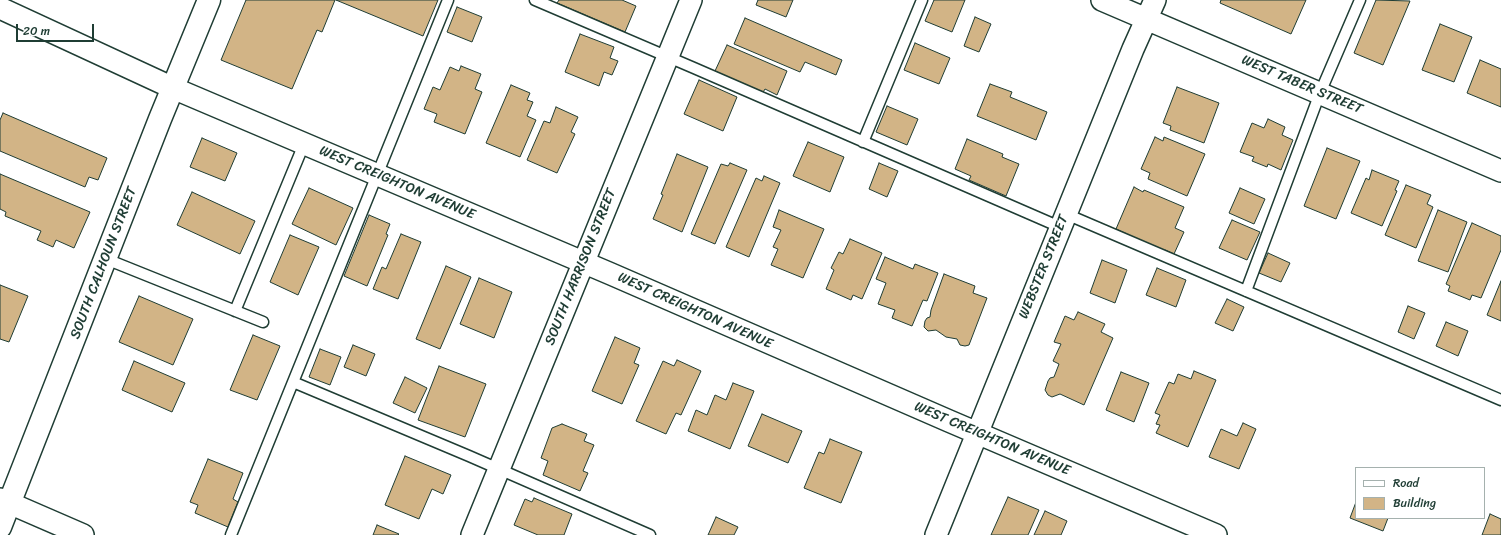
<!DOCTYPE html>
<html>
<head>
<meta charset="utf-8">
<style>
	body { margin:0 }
	#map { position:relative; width:1501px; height:535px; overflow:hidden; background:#fff; font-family:Sriracha,sans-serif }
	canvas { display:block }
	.legend { position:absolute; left:1355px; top:467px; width:130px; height:52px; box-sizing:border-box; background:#fff; border:1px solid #a5b1ae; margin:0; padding:5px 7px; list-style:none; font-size:12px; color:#1f3d34 }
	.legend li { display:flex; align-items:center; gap:8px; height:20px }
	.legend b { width:20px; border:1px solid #a5b1ae }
	.scale { position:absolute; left:16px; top:24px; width:78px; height:18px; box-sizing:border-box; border:2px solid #1f3d34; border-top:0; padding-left:5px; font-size:12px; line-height:14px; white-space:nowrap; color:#1f3d34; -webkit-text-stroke:3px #fff; paint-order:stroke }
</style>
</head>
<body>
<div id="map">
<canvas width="1501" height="535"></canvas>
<ul class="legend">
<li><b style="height:5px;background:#fff"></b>Road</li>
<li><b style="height:11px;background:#d2b486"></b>Building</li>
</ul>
<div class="scale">20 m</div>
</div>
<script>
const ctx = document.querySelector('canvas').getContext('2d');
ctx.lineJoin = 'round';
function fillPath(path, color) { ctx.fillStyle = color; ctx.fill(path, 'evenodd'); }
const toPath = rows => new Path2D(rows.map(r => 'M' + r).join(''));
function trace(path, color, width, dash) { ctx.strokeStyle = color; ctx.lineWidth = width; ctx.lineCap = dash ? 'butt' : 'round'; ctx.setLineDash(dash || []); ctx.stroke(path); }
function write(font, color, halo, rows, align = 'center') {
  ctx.font = font + ' Sriracha,sans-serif'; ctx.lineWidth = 3; ctx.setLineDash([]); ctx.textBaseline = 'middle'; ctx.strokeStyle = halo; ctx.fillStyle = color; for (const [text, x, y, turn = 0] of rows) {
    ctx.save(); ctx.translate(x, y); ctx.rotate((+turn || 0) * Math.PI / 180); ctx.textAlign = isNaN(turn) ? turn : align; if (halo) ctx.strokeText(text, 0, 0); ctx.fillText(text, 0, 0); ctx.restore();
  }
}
const building = toPath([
	[246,0,335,0,322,32,317,30,292,89,221,60,246,0],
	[336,0,438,0,423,36,336,0],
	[559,0,622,0,636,6,625,32,557,3,559,0],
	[758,0,793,0,786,17,756,5,758,0],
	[934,0,965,0,952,32,925,21,934,0],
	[1221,0,1306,0,1291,34,1220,3,1221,0],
	[1376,0,1410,1,1383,65,1354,53,1376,0],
	[457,7,482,17,472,42,447,32,457,7],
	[975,17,991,24,979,52,964,46,975,17],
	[745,18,842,60,836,75,805,62,800,72,734,44,745,18],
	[1440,24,1472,37,1454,82,1422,70,1440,24],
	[580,34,614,47,610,58,618,61,612,75,604,72,599,86,565,72,580,34],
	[915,43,950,58,939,84,904,70,915,43],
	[727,45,787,71,777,95,765,89,762,94,721,76,721,74,715,71,727,45],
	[1480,60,1501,69,1501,107,1467,93,1480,60],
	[461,66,481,74,475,89,482,92,465,134,434,122,437,114,424,109,433,87,440,90,450,67,459,71,461,66],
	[699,80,737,97,723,131,684,114,699,80],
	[990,84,1012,92,1010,97,1047,112,1036,140,977,116,990,84],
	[511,85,530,93,527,100,533,102,527,116,536,120,520,157,486,143,511,85],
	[1177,87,1219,103,1204,143,1170,130,1171,126,1163,123,1177,87],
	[887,106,918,119,907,145,876,132,887,106],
	[556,107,578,117,571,132,575,134,557,173,527,160,544,121,550,123,556,107],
	[3,113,107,158,98,180,89,177,85,187,0,151,0,120,3,113],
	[1268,119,1285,127,1282,135,1293,140,1281,170,1268,164,1267,167,1252,161,1254,157,1240,152,1252,123,1264,128,1268,119],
	[1155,137,1163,141,1164,137,1205,154,1187,196,1148,179,1150,173,1141,169,1155,137],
	[202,138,237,153,225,181,190,167,202,138],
	[967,139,1003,154,1002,157,1019,164,1006,196,969,180,971,176,955,169,967,139],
	[808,142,844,157,830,192,793,176,808,142],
	[1327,148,1360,161,1336,219,1304,206,1327,148],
	[677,154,708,167,682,232,653,219,663,195,661,194,677,154],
	[730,163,747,170,715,244,691,234,721,164,728,166,730,163],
	[879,163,898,171,887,197,869,189,879,163],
	[1372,170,1399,181,1395,190,1397,191,1382,226,1351,213,1366,178,1369,180,1372,170],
	[0,174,90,212,74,248,56,240,53,247,37,240,41,231,5,216,6,212,0,209,0,174],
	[764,176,780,183,749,257,726,247,756,178,762,181,764,176],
	[1406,185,1431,195,1427,204,1433,207,1416,248,1385,235,1406,185],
	[1134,187,1143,192,1144,190,1184,207,1175,228,1184,232,1174,254,1165,250,1164,252,1125,236,1127,234,1116,229,1134,187],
	[309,188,353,208,336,245,292,224,309,188],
	[1240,188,1265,199,1254,224,1229,213,1240,188],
	[192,192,255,221,240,254,177,225,192,192],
	[779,210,824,229,803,278,771,265,778,249,773,247,781,230,773,227,779,210],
	[1438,210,1467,222,1448,272,1418,261,1438,210],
	[369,215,390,224,386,234,388,235,367,286,344,276,369,215],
	[1232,220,1260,232,1247,260,1219,248,1232,220],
	[1472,223,1501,236,1501,250,1481,298,1472,295,1470,300,1448,291,1450,286,1446,284,1472,223],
	[401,234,421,242,398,299,373,289,382,267,386,269,401,234],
	[290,235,319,247,298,295,270,282,290,235],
	[850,239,882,253,862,299,853,295,851,300,826,289,834,270,831,268,839,252,843,254,850,239],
	[1268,253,1290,263,1281,282,1259,273,1268,253],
	[885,257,913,269,915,264,938,273,927,301,923,300,912,326,892,318,895,310,878,304,886,283,876,279,885,257],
	[1102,260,1127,270,1115,303,1090,293,1102,260],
	[446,266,471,277,440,349,416,339,446,266],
	[1157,268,1186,280,1176,307,1146,295,1157,268],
	[944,274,975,286,973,293,987,298,969,345,965,346,960,345,957,339,946,337,936,330,928,331,924,327,925,321,927,318,930,317,931,310,944,274],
	[479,278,512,292,494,338,460,324,479,278],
	[1501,281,1501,321,1487,315,1501,281],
	[0,285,28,296,9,342,0,339,0,285],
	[139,296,193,319,173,365,119,342,139,296],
	[1227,299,1244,307,1233,331,1215,323,1227,299],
	[1408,306,1425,313,1414,339,1398,332,1408,306],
	[1078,312,1105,324,1101,332,1113,338,1084,405,1060,394,1052,397,1048,395,1045,390,1048,381,1050,378,1054,377,1059,364,1053,361,1061,344,1054,342,1065,316,1074,320,1078,312],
	[1446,322,1468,331,1458,356,1436,346,1446,322],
	[253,335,280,346,257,400,230,390,253,335],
	[615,337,640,348,634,363,639,365,622,404,592,391,615,337],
	[353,345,375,354,366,376,344,367,353,345],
	[320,349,341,357,330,385,309,377,320,349],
	[677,360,701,371,681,415,676,413,666,434,636,421,663,361,674,366,677,360],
	[134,361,185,383,172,412,122,390,134,361],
	[439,366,486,384,465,437,418,420,439,366],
	[1194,371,1216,380,1188,447,1156,433,1160,425,1156,424,1160,415,1155,413,1169,382,1174,384,1178,374,1191,379,1194,371],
	[1121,372,1149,383,1134,422,1106,410,1121,372],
	[405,377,427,388,415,413,393,403,405,377],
	[733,383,754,391,730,449,688,431,696,410,707,415,715,395,726,400,733,383],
	[762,414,802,431,788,463,748,446,762,414],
	[1243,423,1256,429,1239,469,1209,457,1221,429,1237,436,1243,423],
	[562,424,587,434,584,441,594,445,583,471,588,473,580,491,543,475,548,461,541,458,552,428,562,424],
	[830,439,862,452,841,503,804,488,819,452,824,454,830,439],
	[405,456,451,475,443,494,432,489,419,519,385,505,405,456],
	[208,459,243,473,233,499,238,502,228,527,195,513,198,505,190,502,208,459],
	[1008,497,1039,510,1028,535,991,535,1008,497],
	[534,498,572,514,564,535,538,535,514,525,525,499,532,502,534,498],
	[1356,502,1356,518,1388,518,1383,531,1350,518,1356,502],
	[1045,511,1067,521,1061,535,1034,535,1045,511],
	[1490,514,1501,519,1501,535,1482,535,1490,514],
	[716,517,738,527,734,535,708,535,716,517],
	[377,525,399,534,398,535,373,535,377,525]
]);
fillPath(building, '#d2b486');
trace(building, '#1f3d34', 1);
const lane = toPath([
	[535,0,694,68,1060,227],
	[863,142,922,0],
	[1066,214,1501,400],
	[106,259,263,322],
	[1246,291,1320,93,1360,0],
	[235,311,304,144],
	[293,382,469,456,650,535],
	[231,535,448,0]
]);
const street = toPath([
	[1102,0,1501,171],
	[0,8,173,88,611,274,949,421,1216,535],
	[0,499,83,535],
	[472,535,691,0],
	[936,535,1133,49,1155,0]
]);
const secondary = toPath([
	[0,527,160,119,209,0]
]);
trace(lane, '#1f3d34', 13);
trace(street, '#1f3d34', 24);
trace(secondary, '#1f3d34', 25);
trace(lane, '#fff', 10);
trace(street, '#fff', 21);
trace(secondary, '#fff', 22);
write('14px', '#1f3d34', '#fff', [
	["WEST TABER STREET",1302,85,23],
	["WEST CREIGHTON AVENUE",397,183,23],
	["SOUTH CALHOUN STREET",104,263,-69],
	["SOUTH HARRISON STREET",581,267,-68],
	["WEBSTER STREET",1044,267,-68],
	["WEST CREIGHTON AVENUE",695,311,24],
	["WEST CREIGHTON AVENUE",992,439,23]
]);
</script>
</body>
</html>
